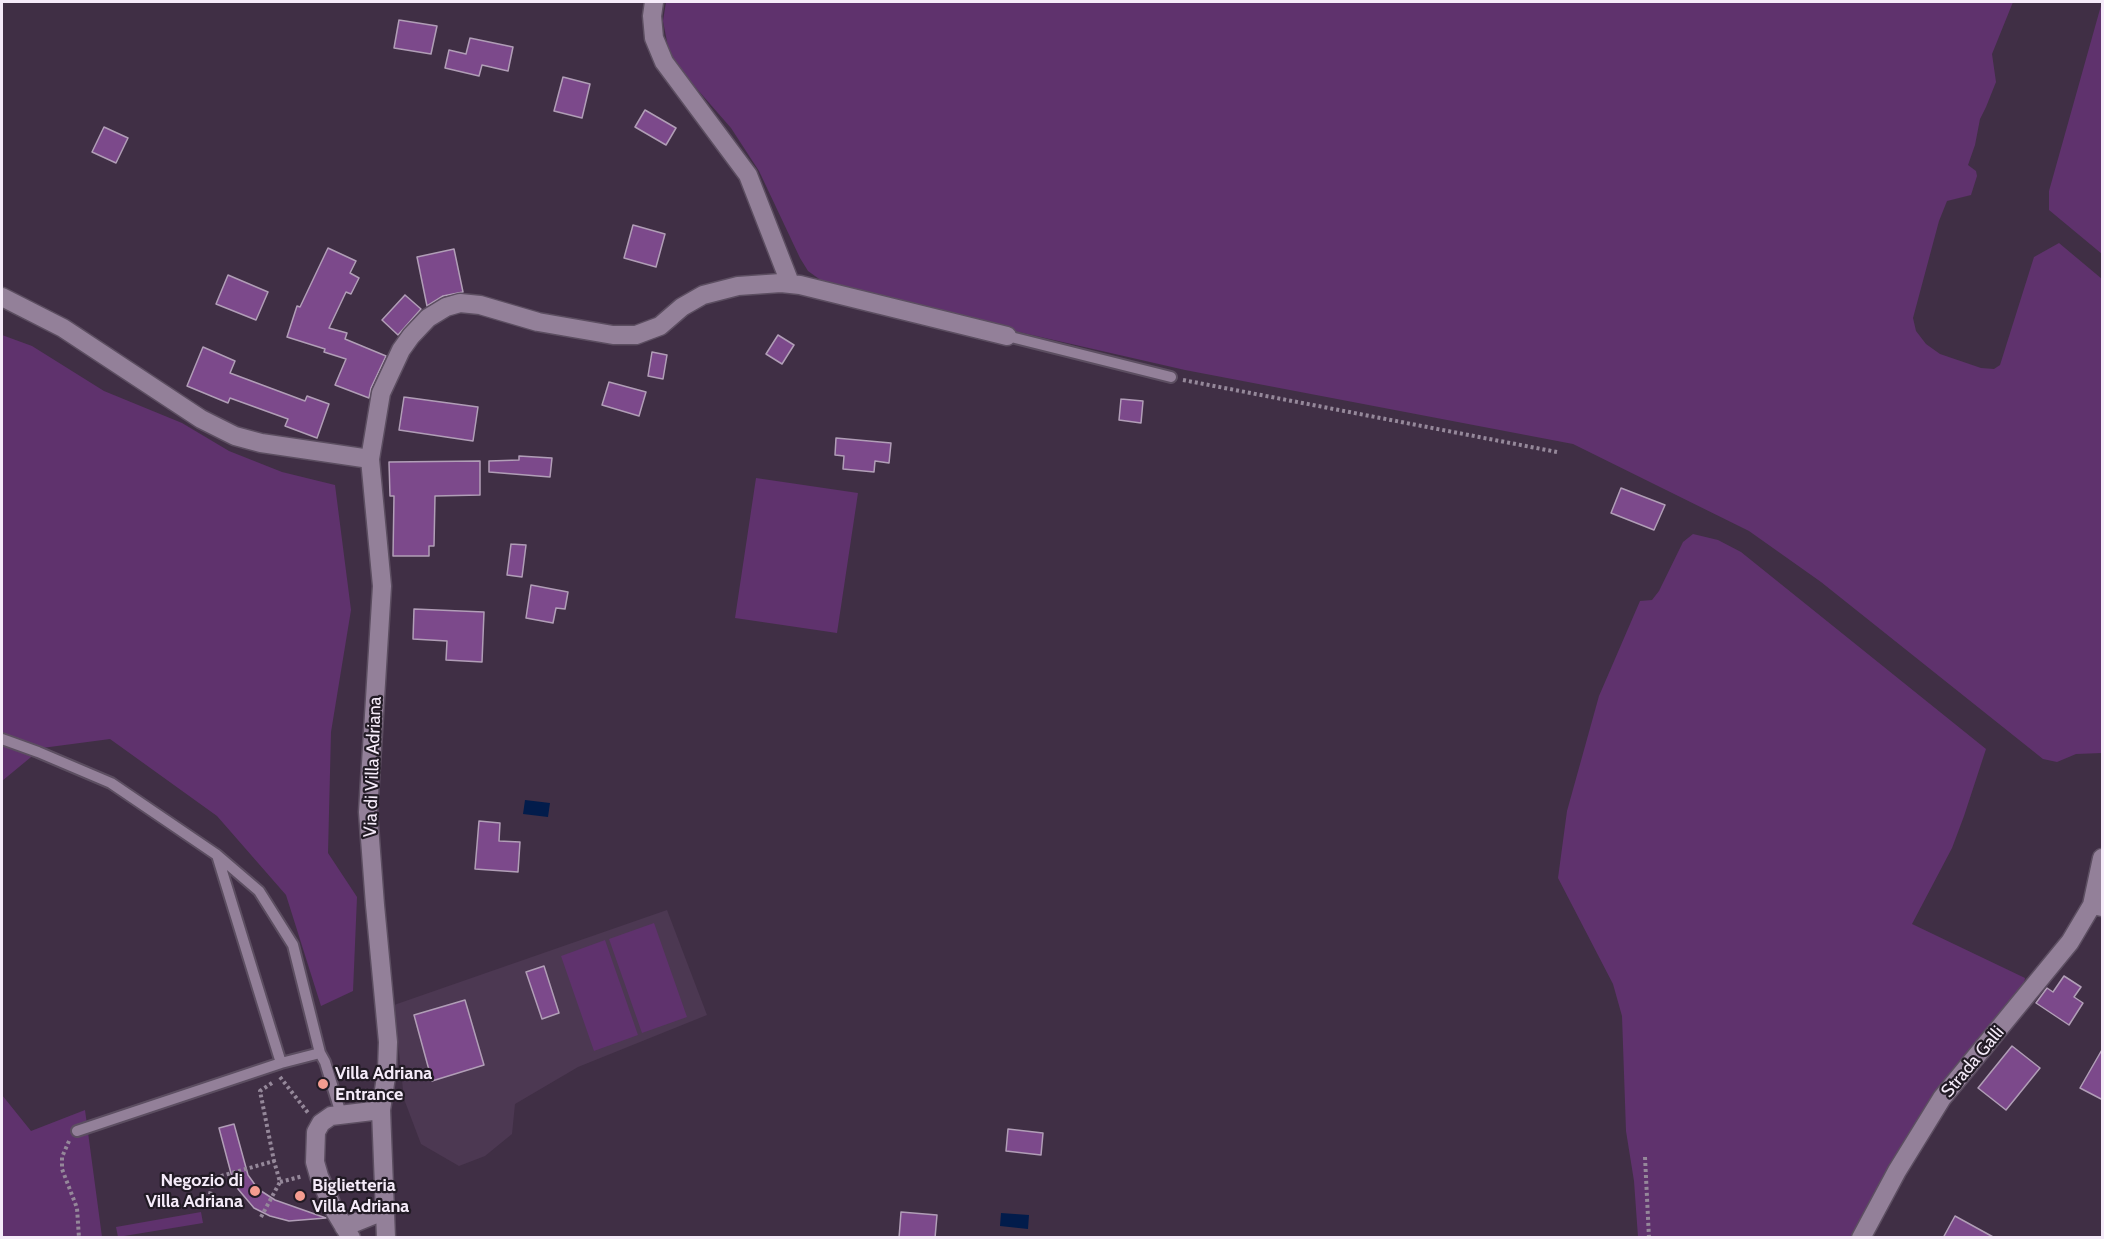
<!DOCTYPE html>
<html>
<head>
<meta charset="utf-8">
<style>
	body { margin:0 }
	#map { position:relative; width:2104px; height:1239px; overflow:hidden; background:#402f45; font-family:Cabin,sans-serif }
	canvas { display:block }
	.frame { position:absolute; inset:0; border:3px solid #f5ebf9; pointer-events:none }
</style>
</head>
<body>
<div id="map">
<canvas width="2104" height="1239"></canvas>
<div class="frame"></div>
</div>
<script>
const ctx = document.querySelector('canvas').getContext('2d');
ctx.lineJoin = 'round';
function fillPath(path, color) { ctx.fillStyle = color; ctx.fill(path, 'evenodd'); }
const toPath = rows => new Path2D(rows.map(r => 'M' + r).join(''));
function trace(path, color, width, dash) { ctx.strokeStyle = color; ctx.lineWidth = width; ctx.lineCap = dash ? 'butt' : 'round'; ctx.setLineDash(dash || []); ctx.stroke(path); }
function write(font, color, halo, rows, align = 'center') {
  ctx.font = font + ' Cabin,sans-serif'; ctx.lineWidth = 4.5; ctx.setLineDash([]); ctx.textBaseline = 'middle'; ctx.strokeStyle = halo; ctx.fillStyle = color; for (const [text, x, y, turn = 0] of rows) {
    ctx.save(); ctx.translate(x, y); ctx.rotate((+turn || 0) * Math.PI / 180); ctx.textAlign = isNaN(turn) ? turn : align; if (halo) ctx.strokeText(text, 0, 0); ctx.fillText(text, 0, 0); ctx.restore();
  }
}
fillPath(toPath([
	[667,910,707,1015,578,1067,515,1104,512,1134,485,1156,459,1166,421,1144,404,1099,394,1005]
]), '#4c3852');
fillPath(toPath([
	[666,2,2013,2,1992,54,1996,82,1986,107,1980,119,1975,145,1968,165,1976,171,1977,176,1971,195,1947,201,1939,221,1913,318,1916,331,1926,344,1940,354,1981,368,1994,369,2000,365,2034,257,2059,243,2102,279,2102,753,2076,754,2057,762,2043,759,1821,582,1749,531,1573,444,1185,370,1010,330,822,281,808,271,800,258,759,171,731,128,690,81,669,52,663,21],
	[2102,2,2102,254,2049,210,2049,191],
	[2,335,32,346,104,391,182,423,229,451,282,472,335,485,351,610,331,732,328,853,357,897,353,991,321,1006,286,895,217,816,110,739,42,748,2,781],
	[756,478,858,493,837,633,735,618],
	[1693,534,1718,540,1741,552,1986,749,1964,816,1952,848,1912,924,2025,978,2023,989,1922,1114,1891,1162,1852,1237,1638,1237,1634,1181,1626,1131,1622,1016,1613,984,1558,878,1567,811,1599,696,1640,601,1652,600,1659,591,1683,542],
	[654,923,687,1017,642,1033,609,939],
	[605,940,638,1035,594,1051,561,956],
	[2,1095,31,1131,85,1110,102,1237,2,1237],
	[201,1212,203,1223,118,1237,116,1227]
]), '#5f326d');
fillPath(toPath([
	[525,800,550,803,548,817,523,814],
	[1001,1213,1029,1215,1028,1229,1000,1226]
]), '#021c4b');
const building = toPath([
	[399,20,437,26,431,54,394,48,399,20],
	[470,38,513,47,508,71,482,65,479,76,445,68,449,50,466,54,470,38],
	[563,77,590,84,582,118,554,111,563,77],
	[645,110,676,128,666,145,635,127,645,110],
	[104,127,128,138,116,163,92,152,104,127],
	[633,225,665,234,656,267,624,258,633,225],
	[328,248,356,261,350,273,359,278,351,294,346,292,329,328,347,333,345,339,386,356,371,388,369,398,335,385,346,359,324,352,325,349,287,337,297,306,300,307,328,248],
	[454,249,463,292,443,296,427,306,417,257,454,249],
	[228,275,268,292,256,320,216,304,228,275],
	[405,295,421,309,398,335,382,320,405,295],
	[778,335,794,345,782,364,766,354,778,335],
	[203,347,235,361,230,373,305,401,307,396,329,404,317,438,285,426,288,419,230,398,228,403,187,386,203,347],
	[652,352,667,355,663,379,648,376,652,352],
	[609,382,646,392,639,416,602,405,609,382],
	[404,397,478,407,473,441,399,430,404,397],
	[1121,399,1143,401,1141,423,1119,420,1121,399],
	[836,438,891,443,889,463,875,461,874,472,843,469,844,456,835,455,836,438],
	[519,456,552,458,550,477,489,472,489,461,519,460,519,456],
	[480,461,480,495,435,496,434,546,429,546,429,556,393,556,394,496,390,496,389,462,480,461],
	[1621,488,1665,505,1654,530,1611,513,1621,488],
	[511,544,526,545,522,577,507,575,511,544],
	[531,585,568,592,565,609,556,608,553,623,526,618,531,585],
	[414,609,484,612,482,662,446,660,447,641,413,639,414,609],
	[479,821,500,823,499,841,520,842,518,872,475,869,479,821],
	[544,966,559,1013,542,1019,526,972,544,966],
	[2064,976,2081,987,2074,997,2083,1003,2069,1025,2036,1003,2047,988,2053,992,2064,976],
	[465,1000,484,1065,432,1081,414,1015,465,1000],
	[2012,1046,2040,1068,2006,1110,1978,1088,2012,1046],
	[2103,1048,2103,1100,2080,1088,2103,1048],
	[234,1124,248,1175,258,1189,275,1200,326,1218,289,1221,270,1216,254,1208,238,1189,232,1177,219,1128,234,1124],
	[1008,1129,1043,1133,1041,1155,1006,1151,1008,1129],
	[901,1212,937,1215,935,1238,899,1238,901,1212],
	[1955,1216,1995,1238,1943,1238,1955,1216]
]);
fillPath(building, '#7c498b');
trace(building, '#b19eb7', 1.5);
const lane = toPath([
	[1007,336,1171,377],
	[2,739,38,752,111,783,217,855,281,1063],
	[320,1053,325,1062,341,1114],
	[77,1131,281,1063,320,1053,293,945,259,891,217,855]
]);
const street = toPath([
	[654,2,652,16,654,38,664,62,748,175,790,283],
	[2,297,63,328,201,419,235,436,261,443,370,459],
	[2092,905,2102,858],
	[344,1227,386,1210],
	[351,1238,333,1208,319,1176,315,1162,316,1132,321,1123,331,1116,381,1110],
	[386,1238,381,1110,387,1070,388,1042,375,905,368,812,382,586,370,459,381,393,401,350,411,336,428,318,446,307,460,303,480,305,538,322,613,335,636,335,660,326,682,307,703,295,738,286,781,283,800,285,1007,336],
	[1861,1238,1897,1171,1942,1098,2070,942,2092,905,2102,907]
]);
trace(lane, '#5c4e61', 14);
trace(street, '#5c4e61', 21);
trace(toPath([
	[1183,380,1557,452],
	[280,1077,309,1114],
	[69,1141,62,1157,62,1169,77,1208,79,1238],
	[1645,1157,1649,1238],
	[280,1182,303,1176],
	[207,1206,214,1178,274,1161,260,1091,272,1083],
	[261,1217,280,1182,274,1161]
]), '#95889a', 4, [3, 3]);
trace(lane, '#938099', 10);
trace(street, '#938099', 18);
for (const [x, y, r, color] of [
	[323,1084,6,"#f59c90"],
	[255,1191,6,"#f59c90"],
	[300,1196,6,"#f59c90"]
]) { const dot = new Path2D(); dot.arc(x, y, r, 0, 2 * Math.PI); ctx.fillStyle = color; ctx.fill(dot); trace(dot, '#221b25', 2); }
write('18px', '#f5ebf9', '#221b25', [
	["Via di Villa Adriana",373,767,-88],
	["Strada Galli",1973,1062,-50]
]);
write('bold 18px', '#f5ebf9', '#221b25', [
	["Villa Adriana",335,1074],
	["Entrance",335,1095],
	["Negozio di",243,1181,"right"],
	["Villa Adriana",243,1202,"right"],
	["Biglietteria",312,1186],
	["Villa Adriana",312,1207]
], 'left');
</script>
</body>
</html>
